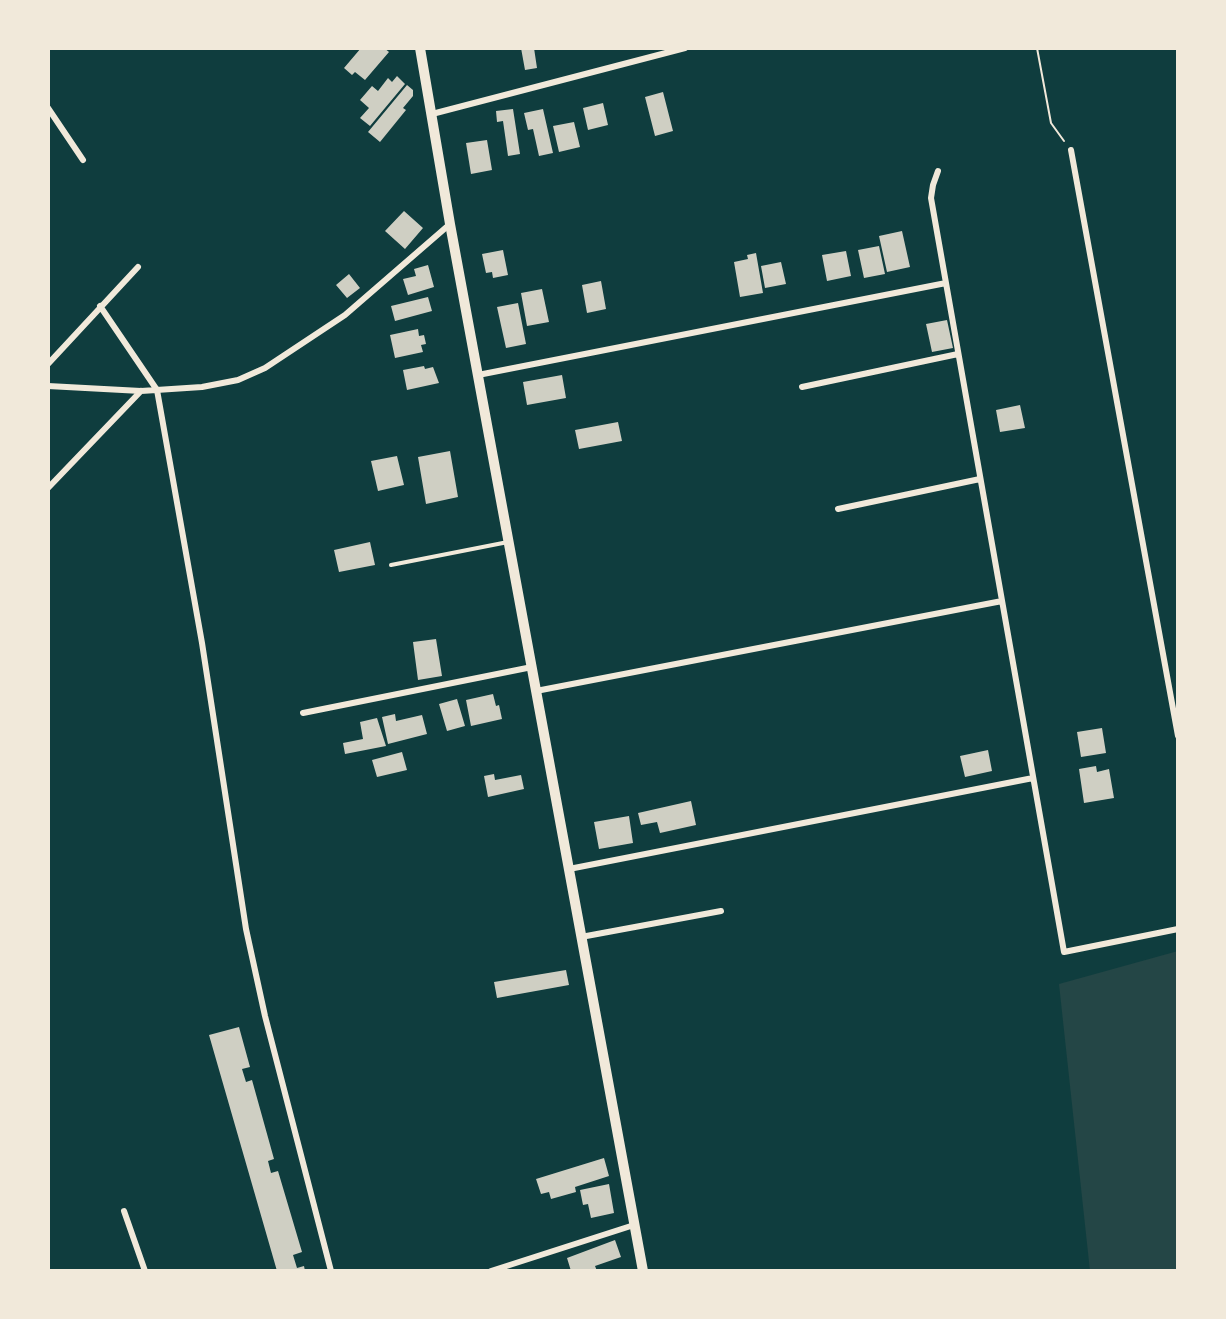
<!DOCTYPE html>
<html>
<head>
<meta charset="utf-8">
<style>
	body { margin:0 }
	#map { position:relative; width:1226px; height:1319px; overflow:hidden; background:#0f3d3e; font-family:"DM Sans",sans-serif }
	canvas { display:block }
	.frame { position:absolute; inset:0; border:50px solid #f1e9da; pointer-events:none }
</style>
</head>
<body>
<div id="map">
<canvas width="1226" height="1319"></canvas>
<div class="frame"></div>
</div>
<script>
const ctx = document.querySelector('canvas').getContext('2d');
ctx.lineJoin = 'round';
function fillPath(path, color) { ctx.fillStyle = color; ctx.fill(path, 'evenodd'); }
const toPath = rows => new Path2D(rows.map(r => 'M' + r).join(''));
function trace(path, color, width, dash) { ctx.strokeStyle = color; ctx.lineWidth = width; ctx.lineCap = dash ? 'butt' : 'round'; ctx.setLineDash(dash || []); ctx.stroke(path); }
fillPath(toPath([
	[1178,951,1178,1271,1090,1271,1059,984]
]), '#244646');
fillPath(toPath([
	[361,48,384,48,389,52,365,80,355,72,352,75,344,68],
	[521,48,534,48,537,68,525,70],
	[397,76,405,84,370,126,360,118,369,108,360,100,372,86,378,91,388,78,392,82],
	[407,85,413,90,413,96,403,108,406,110,380,142,368,132],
	[663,92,673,131,655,136,645,97],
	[603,103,608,125,588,130,583,108],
	[513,109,520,154,508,156,503,121,497,122,496,111],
	[543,109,553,153,539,156,533,129,528,130,524,113],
	[574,122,580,147,559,152,553,126],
	[487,140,492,170,471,174,466,143],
	[404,211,423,228,405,249,385,231],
	[902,231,910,267,887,272,879,236],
	[879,246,885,274,864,278,858,250],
	[503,250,508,275,493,278,492,272,486,273,482,254],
	[846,251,851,276,827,281,822,255],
	[756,253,763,293,740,297,734,262,748,259,747,255],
	[781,262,786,284,765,288,761,266],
	[428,265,434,287,408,295,403,279,416,276,414,269],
	[349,274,360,288,347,298,336,285],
	[601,281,606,309,587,313,582,285],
	[542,289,549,322,527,326,521,293],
	[428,297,432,311,395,321,391,306],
	[518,303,526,344,506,348,497,307],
	[947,320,953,348,932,352,926,324],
	[418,329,419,336,424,335,426,344,421,345,423,352,395,358,390,335],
	[424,366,425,369,433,367,439,383,407,390,403,370],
	[562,375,566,398,527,405,523,382],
	[1020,405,1025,428,1000,432,996,410],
	[618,422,622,441,579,449,575,430],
	[450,451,458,497,426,504,418,457],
	[397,456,404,485,378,491,371,461],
	[370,542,375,565,339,572,334,550],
	[436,639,442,676,418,680,413,642],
	[493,694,496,706,499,705,502,719,471,726,466,700],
	[457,699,465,726,447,731,439,704],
	[395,714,396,721,422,715,427,734,388,744,382,717],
	[377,718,386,746,345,754,343,743,363,739,360,722],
	[1102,728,1106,753,1081,757,1077,732],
	[988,750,992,771,965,777,960,756],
	[402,752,407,770,377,777,372,760],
	[1096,766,1097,772,1109,769,1114,798,1084,803,1079,769],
	[494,774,495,780,521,775,524,789,488,797,484,776],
	[691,801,696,825,660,833,657,822,641,825,638,813],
	[629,816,633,843,599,849,594,822],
	[566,970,569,985,497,998,494,982],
	[239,1027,250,1067,242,1069,246,1082,252,1080,274,1159,268,1161,271,1173,278,1171,302,1252,293,1255,297,1268,304,1266,305,1271,277,1271,209,1035],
	[604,1158,609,1176,575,1187,576,1192,551,1199,549,1192,541,1194,536,1179],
	[609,1184,614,1213,591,1218,588,1204,583,1205,580,1190],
	[615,1240,621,1257,595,1266,597,1271,571,1271,567,1258]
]), '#cfcfc3');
trace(toPath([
	[1037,48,1051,123,1064,141]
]), '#f1e9da', 2);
trace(toPath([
	[391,565,508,542]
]), '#f1e9da', 4);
trace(toPath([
	[48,108,83,160],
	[432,114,685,48],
	[1071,150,1178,736],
	[938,171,933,185,931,198,1064,952,1178,929],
	[100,306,157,390,202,643,246,929,265,1016,331,1271],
	[48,364,138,267],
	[478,375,946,283],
	[48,386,141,391,202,387,238,380,265,368,345,315,450,224],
	[802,387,958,354],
	[48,488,141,391],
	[838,509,980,479],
	[536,691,1002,601],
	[303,713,532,667],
	[569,869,1033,778],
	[581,937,721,911],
	[124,1211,145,1271],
	[491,1271,634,1225]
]), '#f1e9da', 6);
trace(toPath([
	[420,48,450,224,643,1271]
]), '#f1e9da', 10);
</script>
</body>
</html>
